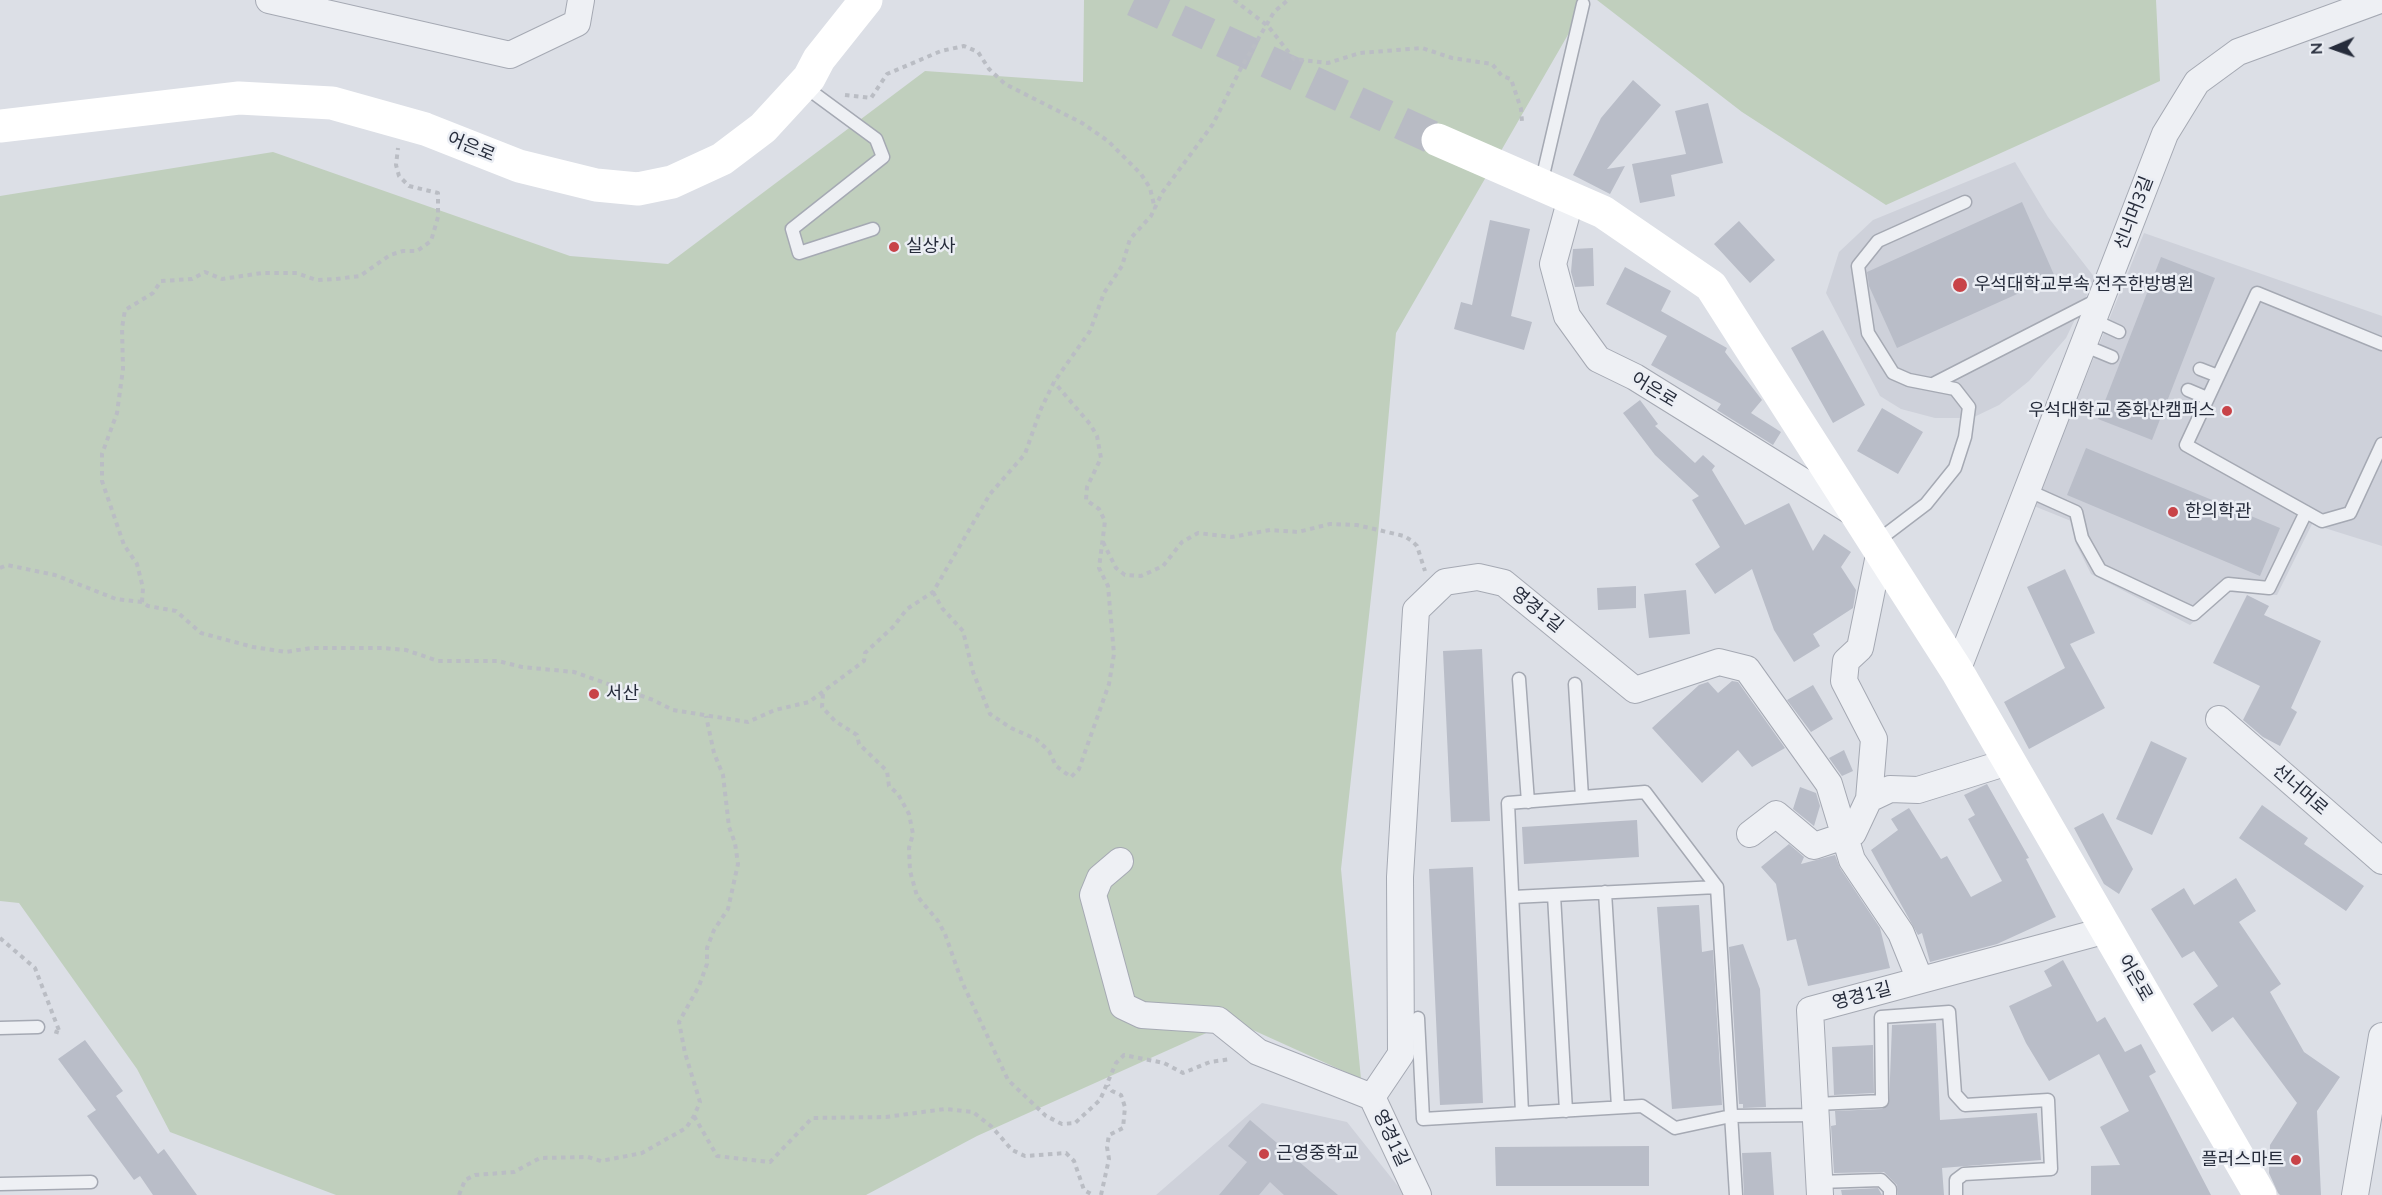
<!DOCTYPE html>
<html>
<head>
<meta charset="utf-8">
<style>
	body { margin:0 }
	#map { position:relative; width:2382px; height:1195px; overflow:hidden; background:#dcdfe6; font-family:Mulish,sans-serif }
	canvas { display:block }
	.north { position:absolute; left:2304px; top:18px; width:60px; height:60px; -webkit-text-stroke:4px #ebeef4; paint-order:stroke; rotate:268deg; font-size:16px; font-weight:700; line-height:24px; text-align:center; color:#262c3b }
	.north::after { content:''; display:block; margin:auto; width:21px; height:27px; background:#262c3b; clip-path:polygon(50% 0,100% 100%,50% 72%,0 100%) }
</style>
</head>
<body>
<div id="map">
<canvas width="2382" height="1195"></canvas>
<div class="north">N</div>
</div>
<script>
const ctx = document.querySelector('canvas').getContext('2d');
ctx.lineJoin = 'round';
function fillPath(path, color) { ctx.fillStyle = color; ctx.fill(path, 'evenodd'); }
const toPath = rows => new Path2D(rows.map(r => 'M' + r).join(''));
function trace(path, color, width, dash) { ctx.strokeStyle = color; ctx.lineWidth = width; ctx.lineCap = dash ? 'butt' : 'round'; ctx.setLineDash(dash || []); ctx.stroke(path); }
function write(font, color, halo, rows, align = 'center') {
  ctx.font = font + ' Mulish,"Noto Sans KR",sans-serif'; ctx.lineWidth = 5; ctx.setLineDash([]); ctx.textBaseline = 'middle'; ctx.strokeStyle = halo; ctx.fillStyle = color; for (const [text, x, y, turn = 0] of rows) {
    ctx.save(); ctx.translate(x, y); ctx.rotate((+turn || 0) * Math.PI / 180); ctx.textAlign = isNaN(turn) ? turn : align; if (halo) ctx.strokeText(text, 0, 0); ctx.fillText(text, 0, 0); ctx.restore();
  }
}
fillPath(toPath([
	[2015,162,2048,217,2095,278,2066,338,2029,381,1999,405,1972,418,1935,418,1901,409,1880,396,1826,293,1839,252,1873,220],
	[2144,233,2382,316,2382,546,2312,524,2277,595,2227,592,2190,625,2091,574,2076,544,2071,521,2034,506],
	[1262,1103,1347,1122,1405,1195,1156,1195]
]), '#ced1da');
fillPath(toPath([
	[1084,0,1588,0,1396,333,1378,534,1341,869,1361,1079,1233,1021,977,1136,866,1195,336,1195,170,1132,137,1069,19,903,0,901,0,196,273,152,570,256,668,264,925,71,1083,82],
	[1597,0,2156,0,2160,81,1886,205,1742,112]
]), '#c0cfbd');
fillPath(toPath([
	[1633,80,1661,105,1607,169,1625,166,1610,194,1573,175,1601,118],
	[1708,103,1723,163,1671,175,1675,196,1640,203,1632,164,1686,154,1675,111],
	[2022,202,2055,277,1897,348,1869,286,1867,272],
	[1490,220,1530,229,1511,316,1532,322,1524,350,1454,329,1461,302,1472,305],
	[1739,221,1775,260,1750,283,1714,244],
	[1593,248,1594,286,1575,287,1571,272,1573,249],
	[2161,257,2215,278,2152,440,2098,419],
	[1625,267,1671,291,1661,311,1727,348,1725,352,1762,400,1751,413,1781,432,1773,445,1717,410,1721,404,1651,365,1667,336,1606,304],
	[1823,330,1865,405,1833,423,1791,348],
	[1640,400,1658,424,1655,426,1695,463,1703,455,1715,466,1712,470,1745,525,1789,503,1813,551,1824,534,1851,552,1841,567,1856,590,1853,608,1813,634,1820,646,1794,662,1774,630,1752,569,1715,594,1695,564,1720,547,1692,500,1699,496,1655,455,1623,413],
	[1882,408,1923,432,1898,474,1857,451],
	[2086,448,2280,528,2260,576,2067,495],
	[2065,569,2095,633,2070,644,2105,708,2029,749,2004,702,2065,668,2027,587],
	[1636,586,1636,608,1598,610,1597,588],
	[1686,590,1690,634,1649,638,1644,594],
	[2247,595,2269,606,2264,615,2321,641,2291,708,2297,712,2280,746,2263,737,2243,720,2260,686,2213,663],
	[1482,649,1490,821,1451,822,1443,651],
	[1732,681,1738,682,1785,748,1752,767,1738,750,1702,783,1652,728,1699,685,1708,682,1718,693],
	[1813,685,1833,719,1811,732,1787,700],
	[2151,741,2187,758,2152,835,2116,819],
	[1844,750,1853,771,1842,776,1829,758],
	[1987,784,2029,858,2026,859,2056,917,1997,944,1930,962,1922,933,1918,935,1871,850,1898,830,1891,819,1909,808,1941,859,1947,856,1971,897,2002,881,1968,819,1975,815,1964,795],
	[1800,787,1816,793,1820,806,1814,826,1793,809],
	[2262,805,2308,838,2304,844,2364,886,2346,911,2239,838],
	[2103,813,2133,869,2119,894,2104,884,2074,828],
	[1637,820,1639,857,1524,864,1522,827],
	[1789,844,1804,857,1801,864,1835,855,1840,868,1880,928,1890,968,1808,986,1796,939,1787,941,1776,884,1761,867],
	[1473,867,1483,1103,1440,1105,1429,869],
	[2236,878,2256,911,2239,922,2281,984,2270,992,2304,1052,2340,1077,2317,1111,2321,1195,2280,1195,2278,1193,2269,1173,2270,1145,2297,1103,2233,1017,2212,1032,2193,1004,2218,986,2194,951,2182,958,2151,909,2184,888,2194,905],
	[1699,905,1702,952,1713,950,1722,1105,1672,1109,1657,907],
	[1743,944,1760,989,1766,1107,1743,1108,1743,1104,1739,1104,1729,947],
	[2063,960,2097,1022,2105,1017,2125,1052,2141,1044,2156,1072,2149,1076,2211,1195,2091,1195,2091,1166,2120,1165,2100,1127,2129,1111,2099,1054,2049,1081,2026,1043,2009,1006,2052,986,2044,971],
	[1936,1023,1940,1120,2037,1113,2041,1160,1942,1168,1944,1195,1898,1195,1897,1185,1884,1172,1834,1173,1831,1126,1836,1125,1835,1111,1882,1109,1889,1104,1892,1025],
	[85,1040,123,1091,116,1096,158,1154,164,1149,197,1195,153,1195,140,1176,134,1180,87,1116,96,1110,58,1059],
	[1873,1045,1874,1093,1834,1095,1832,1047],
	[1250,1120,1338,1195,1284,1195,1270,1182,1259,1195,1219,1195,1247,1162,1228,1146],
	[1649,1146,1649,1186,1496,1186,1495,1147],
	[1771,1152,1774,1195,1744,1195,1742,1153],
	[1878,1188,1882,1195,1842,1195,1841,1190]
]), '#b9bdc8');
trace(toPath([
	[1134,0,1438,140]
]), '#b8bbc4', 33, [33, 16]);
const lane = toPath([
	[804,86,876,139,883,157,792,229,799,253,873,229],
	[1541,184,1583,4],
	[2093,320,2119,332],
	[2382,344,2257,293,2186,445,2322,521,2350,513,2382,444],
	[2083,345,2112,357],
	[2200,369,2218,376],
	[1933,384,2097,300],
	[2188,390,2207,398],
	[2027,490,2076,512,2082,538,2100,570,2194,614,2228,584,2269,588,2306,512],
	[1876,542,1926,504,1955,468,1965,437,1969,407,1955,389,1909,380,1893,373,1868,333,1858,266,1878,241,1965,202],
	[1519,679,1528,802],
	[1575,684,1582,797],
	[1605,892,1618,1107],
	[1554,895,1566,1111],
	[1513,897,1717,887],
	[1418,1018,1423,1119,1642,1106,1675,1128,1731,1116,1816,1115],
	[0,1028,38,1027],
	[1816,1104,1882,1101,1881,1017,1949,1012,1955,1094,1965,1105,2048,1100,2051,1169,1964,1174,1956,1180,1956,1195],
	[1522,1113,1508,803,1645,792,1717,887,1736,1195],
	[1819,1182,1881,1180,1890,1189,1890,1195],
	[0,1184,91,1182]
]);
const street = toPath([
	[269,0,510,55,577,23,581,0],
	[1571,198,1553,264,1567,316,1598,359,1635,377,1857,515],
	[1957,671,2165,134,2197,82,2238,52,2380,0],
	[2219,719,2382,861],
	[1869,799,1874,739,1844,681,1846,661,1860,648,1880,550],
	[1750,834,1776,814,1814,846,1853,833,1869,799,1890,789,1918,790,2008,762],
	[1120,861,1100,878,1093,895,1123,1006,1142,1015,1218,1020,1258,1052,1372,1097],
	[1418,1195,1372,1097,1401,1054,1400,877,1416,610,1445,582,1478,577,1504,583,1635,690,1719,662,1747,669,1829,784,1852,860,1901,933,1920,980],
	[1820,1195,1810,1010,2107,930],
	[2355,1195,2382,1036]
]);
trace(lane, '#a5a9b3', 15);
trace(street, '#a5a9b3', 28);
trace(toPath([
	[1234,0,1268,26,1294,59,1328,63,1360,53,1422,48,1452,58,1492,64,1502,76,1511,79,1521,109,1522,122],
	[845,95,871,98,887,74,941,51,964,46,978,52,989,69,1005,84,1082,123,1108,141,1141,174,1150,188,1155,209],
	[1103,542,1116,568,1125,575,1141,576,1163,566,1182,542,1198,533,1232,537,1270,530,1298,532,1330,524,1357,525,1404,536,1412,541,1417,546,1425,571],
	[0,568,7,565,55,575,116,599,142,602,148,606,176,611,201,633,253,647,286,652,311,648,382,648,406,650,438,661,498,661,522,667,574,672,653,700,673,710,748,722,775,710,809,702,864,661,865,653,893,627,907,609,933,592,990,494,1025,454,1040,411,1054,382,1090,331,1104,293,1122,266,1130,239,1151,216,1162,193,1213,124,1241,68,1274,12,1288,0],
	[933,592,942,608,963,631,973,672,990,714,1011,728,1036,739,1049,751,1056,766,1071,777,1079,769,1109,684,1114,654,1108,586,1099,568,1105,521,1099,509,1086,500,1087,487,1101,458,1097,436,1090,424,1054,382],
	[142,602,143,588,137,564,124,545,102,481,102,454,117,413,123,369,122,328,125,310,153,293,161,281,192,279,205,272,222,279,262,273,297,273,316,280,336,279,360,276,390,255,403,251,417,251,431,241,438,217,438,193,409,186,399,176,396,165,398,148],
	[823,694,822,707,835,721,857,735,859,744,887,771,889,786,898,794,909,814,913,834,909,848,910,871,917,896,938,921,945,934,962,982,1008,1080,1046,1116,1062,1124,1075,1123,1100,1100,1116,1063,1124,1055,1164,1063,1183,1073,1210,1062,1231,1059],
	[0,938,35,968,60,1033,53,1031],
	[694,1116,717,1156,770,1162,812,1118,886,1117,945,1109,973,1112,992,1127,1012,1150,1025,1156,1066,1153,1074,1161,1084,1190,1093,1195],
	[459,1195,465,1180,475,1175,514,1172,540,1158,588,1157,601,1161,642,1153,686,1128,694,1116,700,1102,685,1053,679,1022,699,986,707,964,707,948,714,930,728,909,738,864,735,843,729,827,723,775,714,753,706,716],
	[1101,1195,1109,1159,1107,1147,1109,1135,1123,1128,1125,1107,1121,1095,1112,1091,1108,1085]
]), '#babdc4', 4, [4.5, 4.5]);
trace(lane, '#eef0f4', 12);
trace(street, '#eef0f4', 26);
trace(toPath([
	[0,126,239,98,332,103,425,129,519,166,596,185,638,189,672,182,722,159,763,128,809,78,819,59,866,0],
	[1438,140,1603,212,1711,286,1957,671,2260,1195]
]), '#fff', 33);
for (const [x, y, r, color] of [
	[894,247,6,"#c84348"],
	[1960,285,8,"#c84348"],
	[2227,411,6,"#c84348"],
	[2173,512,6,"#c84348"],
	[594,694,6,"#c84348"],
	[1264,1154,6,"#c84348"],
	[2296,1160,6,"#c84348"]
]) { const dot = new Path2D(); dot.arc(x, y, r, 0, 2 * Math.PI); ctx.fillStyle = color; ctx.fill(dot); trace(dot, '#ebeef4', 2); }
write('18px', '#262c3b', '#ebeef4', [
	["어은로",471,147,22],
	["선너머3길",2134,213,-69],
	["어은로",1654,390,31],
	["영경1길",1537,610,39],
	["선너머로",2300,790,41],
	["어은로",2135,978,60],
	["영경1길",1862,996,-15],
	["영경1길",1391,1138,65]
]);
write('18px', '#262c3b', '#ebeef4', [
	["실상사",906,247],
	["우석대학교부속 전주한방병원",1974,285],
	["우석대학교 중화산캠퍼스",2215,411,"right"],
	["한의학관",2185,512],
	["서산",606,694],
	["근영중학교",1276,1154],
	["플러스마트",2284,1160,"right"]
], 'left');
</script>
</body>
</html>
